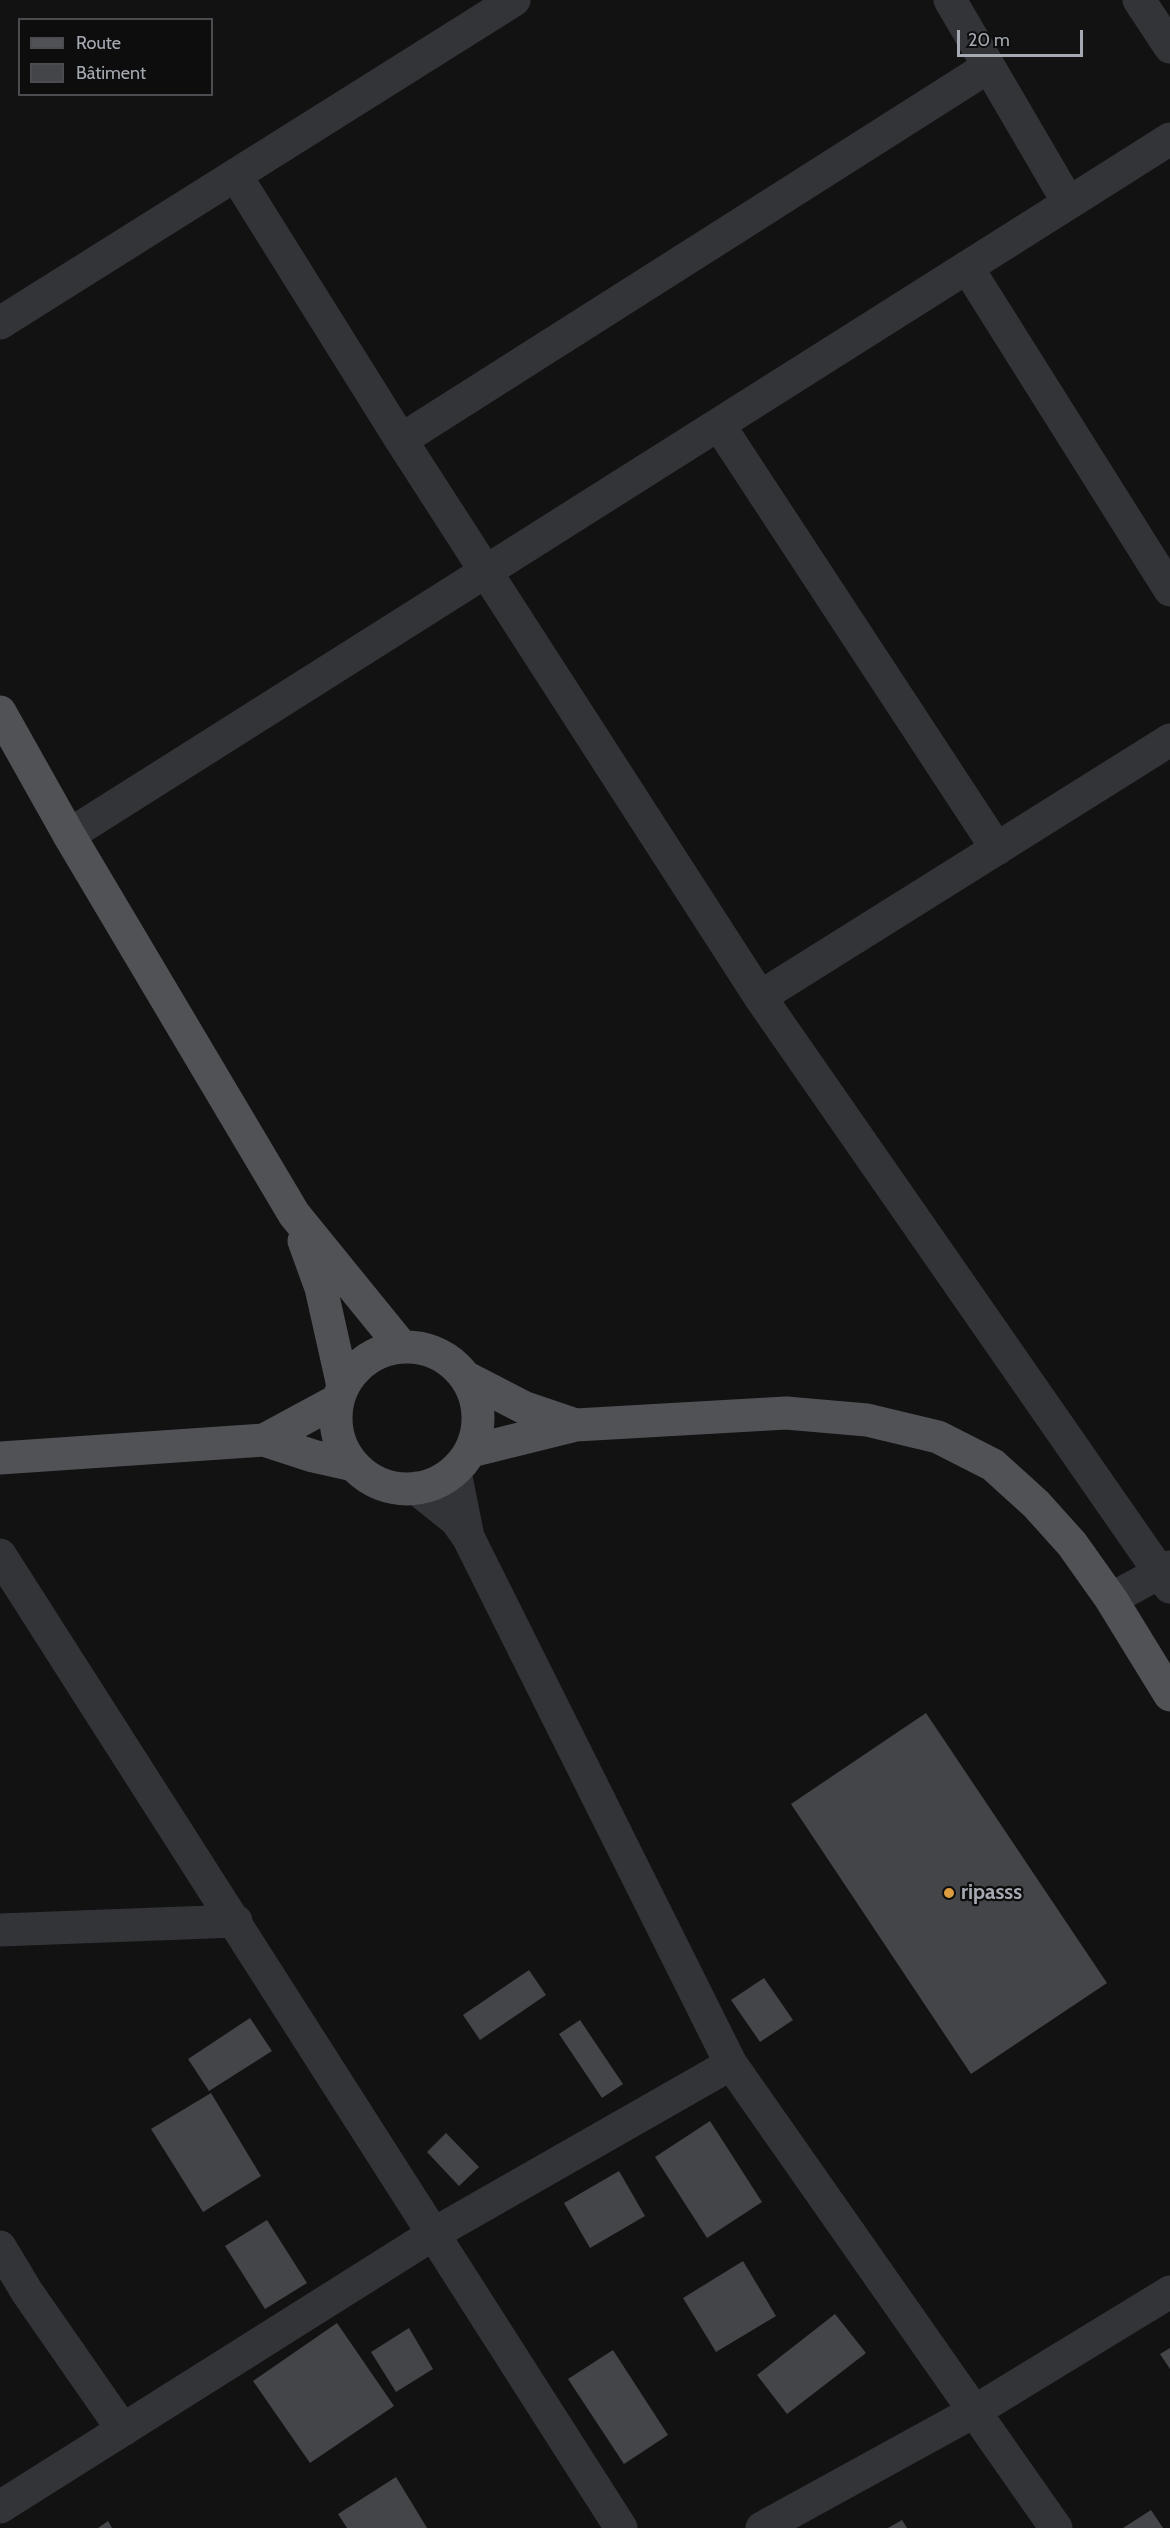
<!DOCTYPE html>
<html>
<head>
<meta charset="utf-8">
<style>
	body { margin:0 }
	#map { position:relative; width:1170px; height:2528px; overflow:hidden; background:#121213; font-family:Cabin,sans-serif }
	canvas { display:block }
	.legend { position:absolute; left:18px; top:18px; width:195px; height:78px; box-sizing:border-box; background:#0d0d0e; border:2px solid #4a4c50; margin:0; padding:8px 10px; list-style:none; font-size:18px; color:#a5aab2 }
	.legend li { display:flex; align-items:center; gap:12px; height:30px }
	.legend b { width:30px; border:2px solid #4a4c50 }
	.scale { position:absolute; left:957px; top:30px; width:126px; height:27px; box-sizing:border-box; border:3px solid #a5aab2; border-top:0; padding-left:8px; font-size:18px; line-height:21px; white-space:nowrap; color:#a5aab2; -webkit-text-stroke:4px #0d0d0e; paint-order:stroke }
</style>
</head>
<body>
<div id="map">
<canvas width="1170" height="2528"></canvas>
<ul class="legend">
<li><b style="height:8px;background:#505256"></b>Route</li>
<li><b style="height:16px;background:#444548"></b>Bâtiment</li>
</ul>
<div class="scale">20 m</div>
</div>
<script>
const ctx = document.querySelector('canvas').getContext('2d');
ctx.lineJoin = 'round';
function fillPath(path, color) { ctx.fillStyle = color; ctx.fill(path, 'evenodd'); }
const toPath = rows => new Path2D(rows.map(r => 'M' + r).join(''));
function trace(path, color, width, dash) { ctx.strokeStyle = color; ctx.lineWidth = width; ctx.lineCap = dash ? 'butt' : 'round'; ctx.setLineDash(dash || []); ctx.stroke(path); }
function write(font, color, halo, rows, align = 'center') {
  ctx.font = font + ' Cabin,sans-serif'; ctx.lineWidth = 4.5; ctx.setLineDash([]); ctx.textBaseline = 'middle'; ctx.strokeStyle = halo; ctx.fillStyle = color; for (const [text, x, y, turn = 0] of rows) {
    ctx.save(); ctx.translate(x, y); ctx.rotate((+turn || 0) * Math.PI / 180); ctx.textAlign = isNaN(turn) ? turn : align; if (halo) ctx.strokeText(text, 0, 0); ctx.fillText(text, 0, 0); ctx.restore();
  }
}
fillPath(toPath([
	[926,1713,1107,1983,971,2074,791,1804],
	[529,1970,546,1995,480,2040,463,2015],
	[764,1978,793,2020,760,2042,731,2000],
	[250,2018,272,2051,209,2091,188,2059],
	[580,2020,623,2084,602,2098,559,2034],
	[211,2093,261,2176,203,2212,151,2129],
	[710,2121,762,2202,707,2238,655,2157],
	[446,2133,479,2167,459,2186,427,2152],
	[619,2171,645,2216,590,2248,564,2203],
	[267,2220,307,2283,265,2309,225,2246],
	[743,2261,776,2316,716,2352,683,2298],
	[835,2314,866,2353,787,2414,757,2375],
	[337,2323,394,2406,310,2463,253,2381],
	[409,2328,433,2369,396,2392,371,2352],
	[1170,2348,1170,2369,1160,2354],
	[613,2350,668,2435,624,2464,568,2379],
	[396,2477,427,2528,347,2528,338,2514],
	[1151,2510,1163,2528,1123,2528],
	[902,2520,907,2528,888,2528],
	[108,2521,112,2528,98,2528]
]), '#444548');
trace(toPath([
	[950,0,1068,202],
	[1139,0,1170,47],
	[236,176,401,440,760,997,1170,1587],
	[967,267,1170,590],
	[0,323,514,0],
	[719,425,997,849],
	[401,440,988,67],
	[69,835,1170,139],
	[760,997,1170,740],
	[455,1472,468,1537],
	[416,1488,456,1520,468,1537,731,2064,1056,2528],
	[0,1555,621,2528],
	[1111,1599,1170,1567],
	[0,1930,236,1921],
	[0,2247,27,2292,123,2430],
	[0,2507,435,2233,731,2064],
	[762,2528,975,2411,1170,2292]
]), '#333438', 33);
trace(toPath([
	[0,712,69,835,294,1214,402,1347],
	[304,1241,321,1288,343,1386],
	'336 1418a71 71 0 1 1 142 0a71 71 0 1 1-142 0Z',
	[465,1377,523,1407,576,1425],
	[264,1440,338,1400],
	[471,1451,576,1425,786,1413,867,1420,938,1437,993,1465,1036,1504,1072,1544,1111,1599,1170,1695],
	[0,1458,264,1440,313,1456,353,1465]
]), '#505256', 33);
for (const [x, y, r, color] of [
	[949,1893,6,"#dc9d41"]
]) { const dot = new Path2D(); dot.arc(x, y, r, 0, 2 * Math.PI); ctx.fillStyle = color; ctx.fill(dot); trace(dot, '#0d0d0e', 2); }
write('bold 21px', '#a5aab2', '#0d0d0e', [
	["ripasss",961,1893]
], 'left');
</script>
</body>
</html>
